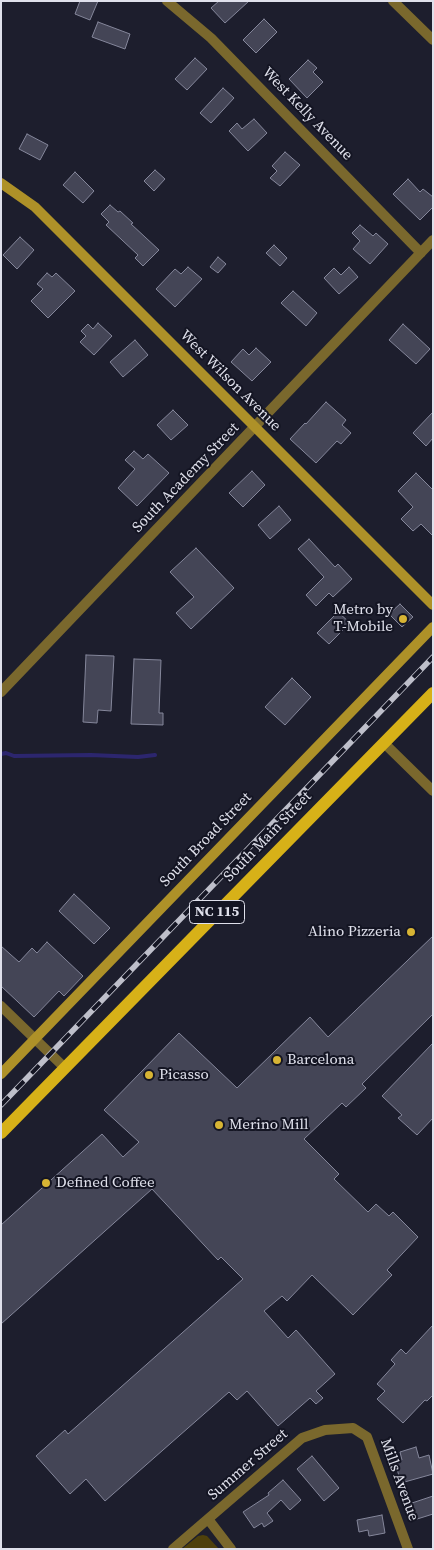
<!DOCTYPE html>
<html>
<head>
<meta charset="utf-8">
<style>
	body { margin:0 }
	#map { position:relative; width:434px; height:1550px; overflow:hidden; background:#1d1e2d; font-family:"Source Serif 4",serif }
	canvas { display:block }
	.frame { position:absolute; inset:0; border:2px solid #dfe0eb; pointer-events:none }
</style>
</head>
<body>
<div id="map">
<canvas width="434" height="1550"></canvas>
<div class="frame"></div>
</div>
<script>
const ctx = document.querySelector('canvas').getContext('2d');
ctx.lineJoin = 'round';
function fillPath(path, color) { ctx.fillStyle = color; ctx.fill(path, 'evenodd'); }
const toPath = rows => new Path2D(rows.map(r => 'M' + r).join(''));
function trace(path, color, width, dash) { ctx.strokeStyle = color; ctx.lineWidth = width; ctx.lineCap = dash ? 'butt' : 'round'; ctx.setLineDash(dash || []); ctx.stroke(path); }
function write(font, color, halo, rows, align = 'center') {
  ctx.font = font + ' "Source Serif 4",serif'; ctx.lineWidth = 4; ctx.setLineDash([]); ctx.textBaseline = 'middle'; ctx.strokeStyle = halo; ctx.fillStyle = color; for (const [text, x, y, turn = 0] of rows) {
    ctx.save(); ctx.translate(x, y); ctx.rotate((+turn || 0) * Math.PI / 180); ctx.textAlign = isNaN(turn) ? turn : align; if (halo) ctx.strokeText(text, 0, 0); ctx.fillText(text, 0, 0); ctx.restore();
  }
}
fillPath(toPath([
	[203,1535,207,1536,219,1549,182,1549,198,1536]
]), '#4e400b');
trace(toPath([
	[1,754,6,753,14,756,91,755,138,757,155,755]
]), '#2c266e', 4);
const building = toPath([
	[80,1,98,1,90,20,75,14,80,1],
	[219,1,249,1,225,23,211,8,219,1],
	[264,19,277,32,256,53,243,40,264,19],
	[98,22,130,34,125,49,92,37,98,22],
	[195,58,207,69,187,90,175,79,195,58],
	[308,60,317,68,313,72,323,82,307,98,289,79,308,60],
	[223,88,234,98,211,123,200,113,223,88],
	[254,119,267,133,248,151,229,131,237,123,242,129,254,119],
	[27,134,48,145,40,160,19,149,27,134],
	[285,152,300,165,280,186,270,178,277,171,272,166,285,152],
	[155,170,165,179,154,191,144,181,155,170],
	[75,172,94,191,83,203,63,185,75,172],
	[408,179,420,192,423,189,433,197,433,207,420,220,393,194,408,179],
	[110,205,118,212,120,211,133,223,131,224,159,250,143,266,135,258,138,255,106,225,109,222,101,214,110,205],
	[360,225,373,236,376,233,388,244,370,264,353,249,360,241,352,233,360,225],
	[20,237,34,250,17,269,3,255,20,237],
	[274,245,287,258,280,266,266,253,274,245],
	[218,257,226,264,218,273,210,267,218,257],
	[188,267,202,279,175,307,156,289,175,269,181,274,188,267],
	[349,267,358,277,339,294,324,278,334,268,341,275,349,267],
	[47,273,52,277,56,273,75,291,48,318,31,301,43,289,37,284,47,273],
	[293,291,317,313,306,326,281,303,293,291],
	[98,323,112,336,94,355,80,342,86,336,81,331,88,324,93,329,98,323],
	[403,324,430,349,416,364,389,340,403,324],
	[135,340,148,355,123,377,110,362,135,340],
	[256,348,271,362,252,381,231,362,243,349,249,355,256,348],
	[326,402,346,420,342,425,351,433,341,444,337,441,316,463,290,439,305,423,306,424,326,402],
	[173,410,188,425,171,440,157,425,173,410],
	[433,412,433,438,426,446,413,433,433,412],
	[134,451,143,459,148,454,169,473,137,506,118,488,135,469,125,460,134,451],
	[252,471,265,485,243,507,229,493,252,471],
	[416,473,433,490,433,536,421,524,413,531,401,519,413,507,398,491,416,473],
	[279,506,291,520,270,539,258,525,279,506],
	[309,539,335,567,338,564,352,579,333,597,329,593,316,606,306,595,324,577,298,549,309,539],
	[196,548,234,588,191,629,176,613,194,597,170,572,196,548],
	[400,604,413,617,402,627,389,614,400,604],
	[338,612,350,623,329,644,317,633,338,612],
	[86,655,114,656,111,711,98,710,97,723,83,722,86,655],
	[134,659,161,660,159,713,163,713,163,725,131,724,134,659],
	[292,678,311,697,285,725,265,707,292,678],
	[74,894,110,928,94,944,59,911,74,894],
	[433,936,433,1014,362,1084,366,1088,346,1107,342,1103,304,1139,339,1174,334,1179,368,1212,376,1204,389,1216,393,1212,418,1237,387,1270,392,1275,353,1315,312,1275,287,1301,282,1296,264,1311,288,1338,296,1330,335,1374,316,1391,323,1398,316,1404,310,1398,278,1426,247,1391,237,1400,229,1392,105,1501,86,1479,70,1494,36,1456,65,1430,68,1434,243,1279,221,1257,218,1260,152,1189,1,1324,1,1225,102,1134,123,1157,139,1142,104,1110,179,1033,237,1088,310,1017,328,1037,433,936],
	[47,942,83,976,64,996,59,991,34,1017,1,986,1,946,19,962,32,948,37,953,47,942],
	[433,1043,433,1118,417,1135,398,1118,402,1115,382,1096,433,1043],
	[433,1325,433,1395,427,1401,425,1400,403,1423,377,1399,385,1391,377,1384,395,1364,391,1360,401,1349,406,1354,433,1325],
	[416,1447,419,1458,429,1455,433,1474,401,1483,395,1462,402,1460,400,1452,416,1447],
	[312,1456,339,1488,324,1501,297,1469,312,1456],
	[283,1480,301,1500,290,1510,281,1500,267,1513,273,1521,264,1527,262,1523,254,1528,243,1512,269,1495,268,1493,283,1480],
	[433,1496,433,1514,414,1520,409,1504,433,1496],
	[382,1515,385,1533,369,1536,368,1530,359,1532,357,1520,382,1515]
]);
fillPath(building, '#444556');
trace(building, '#85879b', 1);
trace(toPath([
	[167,1,211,38,421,253],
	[393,1,433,40],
	[1,692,433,240],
	[384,743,433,791],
	[1,1006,65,1068],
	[208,1519,231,1549],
	[173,1549,302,1438,325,1430,353,1428,367,1437,408,1549]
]), '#7a682d', 10);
trace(toPath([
	[1,183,35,207,433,605],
	[1,1074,433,627]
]), '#ae9128', 10);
trace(toPath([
	[1,1133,433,693]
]), '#d7b118', 12);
const rail = toPath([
	[1,1105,433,657]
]);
trace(rail, '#bebfca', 5.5);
trace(rail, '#141523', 4, [11]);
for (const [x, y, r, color] of [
	[403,619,5,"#d7b434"],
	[411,932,5,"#d7b434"],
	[277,1060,5,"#d7b434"],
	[149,1075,5,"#d7b434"],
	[219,1125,5,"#d7b434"],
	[46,1183,5,"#d7b434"]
]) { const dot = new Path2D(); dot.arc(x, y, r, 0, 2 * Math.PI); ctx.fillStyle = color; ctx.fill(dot); trace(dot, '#141523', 2); }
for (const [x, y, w] of [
	[217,912,55]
]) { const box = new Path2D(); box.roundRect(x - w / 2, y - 11.5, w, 23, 4); ctx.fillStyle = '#141523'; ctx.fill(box); trace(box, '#dfe0eb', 1); }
write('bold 14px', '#dfe0eb', null, [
	["NC 115",217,912]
]);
write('15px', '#dfe0eb', '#141523', [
	["West Kelly Avenue",307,114,46],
	["West Wilson Avenue",230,381,45],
	["South Academy Street",186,478,-46],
	["South Main Street",268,837,-46],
	["South Broad Street",206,840,-46],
	["Summer Street",248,1465,-41],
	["Mills Avenue",399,1480,70]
]);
write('15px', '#dfe0eb', '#141523', [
	["Metro by",393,610,"right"],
	["T-Mobile",393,627,"right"],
	["Alino Pizzeria",401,932,"right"],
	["Barcelona",287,1060],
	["Picasso",159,1075],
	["Merino Mill",229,1125],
	["Defined Coffee",56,1183]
], 'left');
</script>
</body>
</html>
